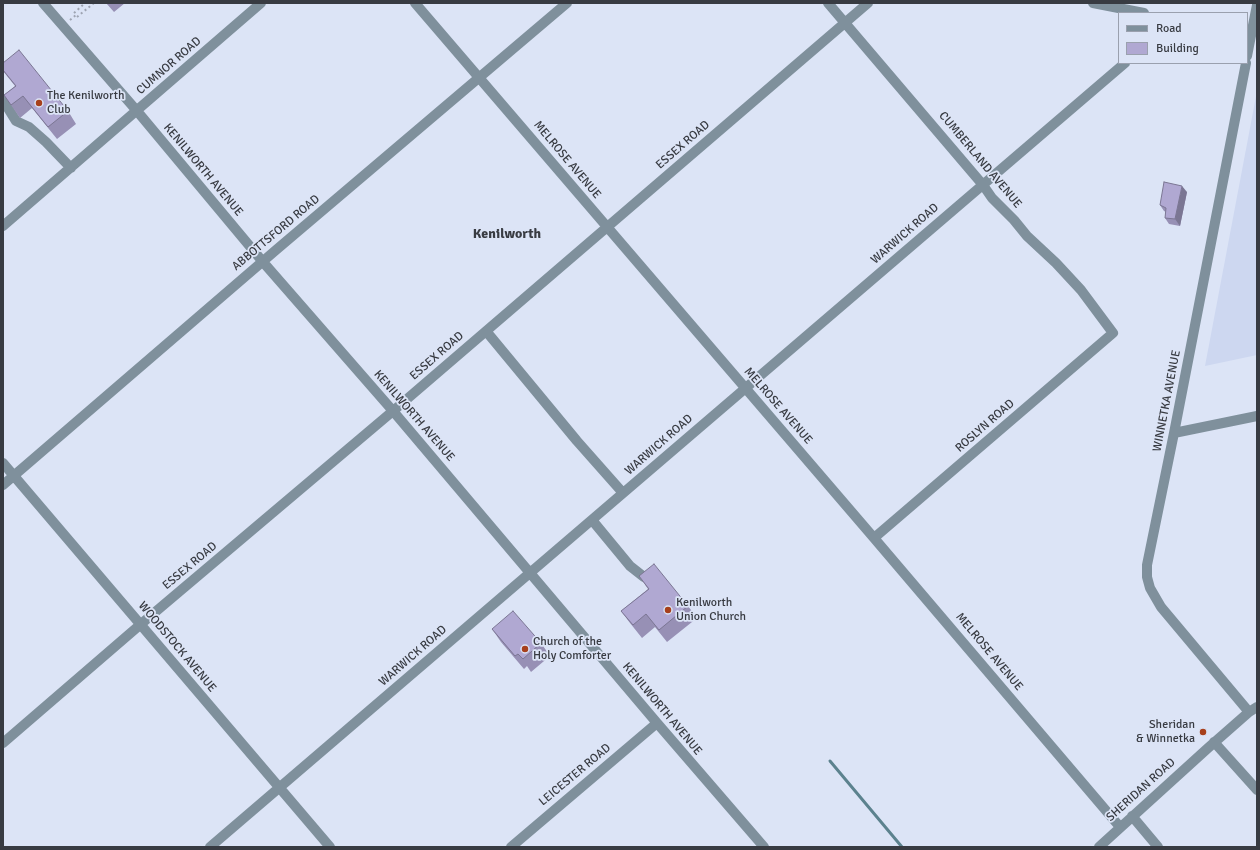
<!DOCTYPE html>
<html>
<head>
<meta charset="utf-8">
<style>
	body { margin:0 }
	#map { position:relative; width:1260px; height:850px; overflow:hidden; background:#dce4f6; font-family:Signika,sans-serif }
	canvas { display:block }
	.frame { position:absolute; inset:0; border:4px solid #383b42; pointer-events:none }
	.legend { position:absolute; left:1118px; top:12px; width:130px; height:52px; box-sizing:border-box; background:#dce4f6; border:1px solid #9aa0ae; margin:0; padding:5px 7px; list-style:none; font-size:12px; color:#383b42 }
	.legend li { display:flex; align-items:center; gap:8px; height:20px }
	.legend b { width:20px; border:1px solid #9aa0ae }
</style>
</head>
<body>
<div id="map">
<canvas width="1260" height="850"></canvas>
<div class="frame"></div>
<ul class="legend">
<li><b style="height:5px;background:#7f909c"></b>Road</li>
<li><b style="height:11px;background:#b0a8d2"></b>Building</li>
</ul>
</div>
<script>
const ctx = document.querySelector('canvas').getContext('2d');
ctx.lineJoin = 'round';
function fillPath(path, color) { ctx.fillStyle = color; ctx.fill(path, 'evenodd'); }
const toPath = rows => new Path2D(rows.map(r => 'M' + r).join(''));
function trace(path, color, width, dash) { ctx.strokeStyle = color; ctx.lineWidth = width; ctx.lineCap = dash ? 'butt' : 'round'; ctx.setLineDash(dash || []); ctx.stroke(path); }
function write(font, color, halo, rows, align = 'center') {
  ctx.font = font + ' Signika,sans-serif'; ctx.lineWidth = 3.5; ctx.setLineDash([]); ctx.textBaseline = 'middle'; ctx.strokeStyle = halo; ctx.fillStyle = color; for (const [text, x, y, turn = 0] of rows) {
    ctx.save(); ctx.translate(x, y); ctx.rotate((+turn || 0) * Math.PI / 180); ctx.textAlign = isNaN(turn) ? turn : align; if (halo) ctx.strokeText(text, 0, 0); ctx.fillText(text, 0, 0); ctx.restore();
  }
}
fillPath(toPath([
	[1257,91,1257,355,1205,366]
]), '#cdd7f0');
trace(toPath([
	[830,761,902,847]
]), '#5c828e', 3);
trace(toPath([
	[74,13,85,3],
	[77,17,94,3],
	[70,20,76,15]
]), '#9ea4b2', 2, [2, 3]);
trace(toPath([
	[43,3,137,111,263,262,393,411,657,723,764,847],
	[415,3,874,538,1120,827],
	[828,3,983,185,992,198,1014,220,1027,236,1056,263,1081,290,1113,333,874,538],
	[1093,3,1144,13],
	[1247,56,1257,5],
	[1246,63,1174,433,1147,565,1147,577,1150,588,1161,607,1249,712],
	[3,100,16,121,29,127,46,142,71,168],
	[3,226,261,3],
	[486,331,577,441,623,493],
	[1174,433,1257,416],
	[3,463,330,847],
	[3,485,276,250,567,3],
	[592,520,630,566,644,577],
	[1214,742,1257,790],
	[3,743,141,624,393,411,868,3],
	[1132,816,1158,847],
	[210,847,1125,63],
	[511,847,657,723],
	[1099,847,1208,748,1249,712,1257,707]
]), '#7f909c', 10);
fillPath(toPath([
	[106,3,125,3,114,12],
	[3,63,68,111,76,124,57,139,32,108,20,118,4,95,15,86,3,71],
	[1187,192,1180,226,1169,224,1165,218,1166,212,1164,211,1160,205],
	[639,576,688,606,697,618,667,642,655,627,642,638,630,623,621,611,648,589],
	[492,629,541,643,550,656,531,672,527,666,524,669,501,642]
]), '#9790b5');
fillPath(toPath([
	[1182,186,1187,192,1180,226,1175,219]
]), '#7b7693');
const building = toPath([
	[19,50,68,111,48,127,23,96,11,105,4,95,16,86,3,70,3,63,19,50],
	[1164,182,1182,186,1175,219,1165,218,1166,208,1160,205,1164,182],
	[654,564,688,606,659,630,646,614,633,625,621,611,649,589,639,576,654,564],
	[513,611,541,643,523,659,518,654,515,656,492,629,513,611]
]);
fillPath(building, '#b0a8d2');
trace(building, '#7b7693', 1);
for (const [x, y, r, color] of [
	[39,103,4,"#a7401c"],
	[668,610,4,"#a7401c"],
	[525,649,4,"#a7401c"],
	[1203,732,4,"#a7401c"]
]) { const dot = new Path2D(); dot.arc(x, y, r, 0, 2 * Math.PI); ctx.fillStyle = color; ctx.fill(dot); trace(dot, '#dce4f6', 1.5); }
write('12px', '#383b42', '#dce4f6', [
	["CUMNOR ROAD",169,66,-41],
	["ESSEX ROAD",683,145,-41],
	["MELROSE AVENUE",567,160,50],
	["CUMBERLAND AVENUE",980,160,50],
	["KENILWORTH AVENUE",203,170,50],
	["ABBOTTSFORD ROAD",276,233,-40],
	["WARWICK ROAD",905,234,-41],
	["ESSEX ROAD",437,356,-41],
	["WINNETKA AVENUE",1167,401,-79],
	["MELROSE AVENUE",778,406,49],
	["KENILWORTH AVENUE",414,416,49],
	["ROSLYN ROAD",985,426,-41],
	["WARWICK ROAD",659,445,-41],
	["ESSEX ROAD",190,566,-40],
	["WOODSTOCK AVENUE",177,647,50],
	["MELROSE AVENUE",989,652,50],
	["WARWICK ROAD",413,656,-41],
	["KENILWORTH AVENUE",662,709,50],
	["LEICESTER ROAD",575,775,-40],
	["SHERIDAN ROAD",1141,790,-42]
]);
write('12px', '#383b42', '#dce4f6', [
	["The Kenilworth",47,96],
	["Club",47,110],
	["Kenilworth",676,603],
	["Union Church",676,617],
	["Church of the",533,642],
	["Holy Comforter",533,656],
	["Sheridan",1195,725,"right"],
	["& Winnetka",1195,739,"right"]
], 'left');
write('bold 14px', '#383b42', '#dce4f6', [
	["Kenilworth",507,234]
]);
</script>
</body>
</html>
